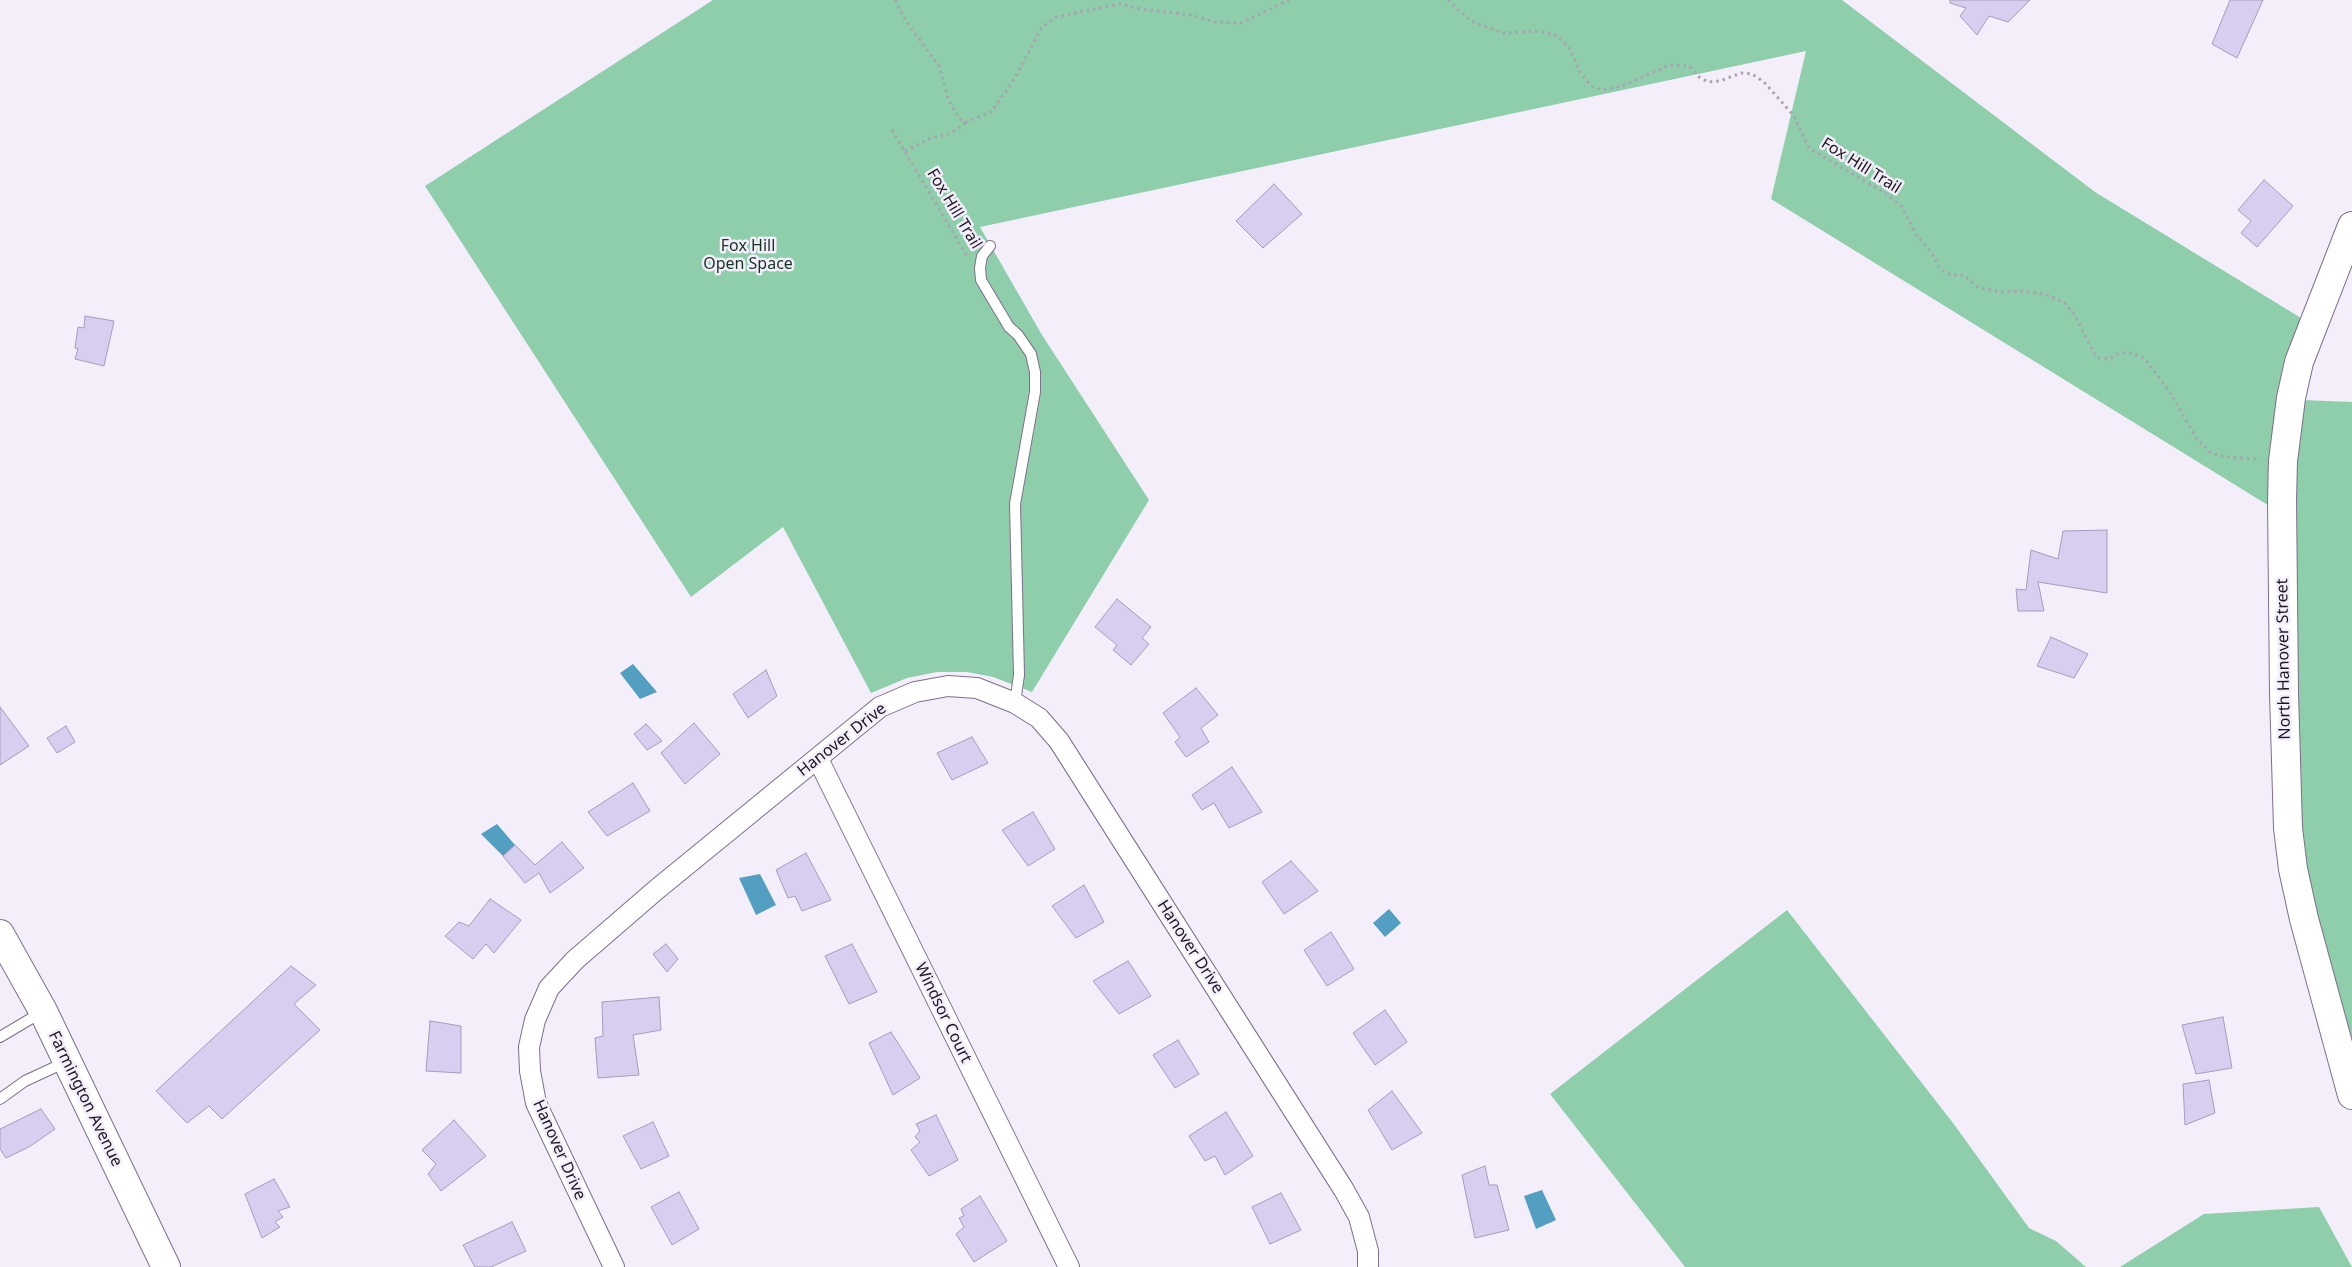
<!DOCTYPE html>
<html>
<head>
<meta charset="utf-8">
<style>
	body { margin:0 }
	canvas { display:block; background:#f4eefb }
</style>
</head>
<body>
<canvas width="2352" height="1267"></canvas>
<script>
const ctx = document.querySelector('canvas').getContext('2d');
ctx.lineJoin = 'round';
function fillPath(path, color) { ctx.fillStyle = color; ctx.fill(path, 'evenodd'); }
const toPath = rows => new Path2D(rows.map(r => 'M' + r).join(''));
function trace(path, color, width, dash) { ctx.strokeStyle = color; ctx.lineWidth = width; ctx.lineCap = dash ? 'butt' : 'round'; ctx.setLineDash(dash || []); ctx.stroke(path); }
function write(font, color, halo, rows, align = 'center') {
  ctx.font = font + ' "Noto Sans",sans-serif'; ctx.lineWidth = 5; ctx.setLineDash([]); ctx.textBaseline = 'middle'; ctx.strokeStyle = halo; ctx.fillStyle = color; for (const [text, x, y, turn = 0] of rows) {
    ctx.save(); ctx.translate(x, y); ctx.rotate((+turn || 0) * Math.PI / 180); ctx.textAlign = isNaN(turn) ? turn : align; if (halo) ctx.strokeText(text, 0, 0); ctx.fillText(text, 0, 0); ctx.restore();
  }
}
fillPath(toPath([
	[713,0,1842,0,2095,192,2301,318,2282,381,2271,507,1771,199,1806,51,980,227,1042,335,1149,500,1032,692,993,677,967,672,937,672,907,678,871,693,783,527,691,597,425,186],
	[2302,400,2352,402,2352,1056,2302,862,2292,522],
	[1787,910,1953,1123,2029,1228,2056,1241,2086,1267,1685,1267,1550,1094],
	[2319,1207,2352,1267,2120,1267,2204,1214]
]), '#8eceab');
fillPath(toPath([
	[633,664,657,692,640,699,620,673],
	[497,824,515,845,503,856,481,834],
	[760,874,776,905,756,915,739,878],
	[1389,909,1401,923,1385,937,1373,923],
	[1542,1190,1556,1220,1536,1229,1524,1196]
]), '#529fc2');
const building = toPath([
	[1950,0,2030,0,2008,22,1989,16,1977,35,1960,16,1966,8,1950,3,1950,0],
	[2230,0,2263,0,2237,58,2212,44,2230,0],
	[2264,180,2293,206,2257,247,2241,233,2251,221,2238,210,2264,180],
	[1274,184,1302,214,1263,248,1236,221,1274,184],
	[85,316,114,321,104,366,75,359,78,349,75,348,78,327,84,328,85,316],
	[2107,530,2107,593,2038,582,2044,611,2018,611,2016,589,2026,590,2031,550,2058,559,2063,531,2107,530],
	[1117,599,1151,627,1142,638,1149,644,1131,665,1113,650,1117,645,1095,627,1117,599],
	[2051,637,2088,654,2074,678,2037,666,2051,637],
	[766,670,777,696,748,718,733,694,766,670],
	[1196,688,1218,715,1201,728,1209,742,1186,757,1175,742,1180,737,1163,713,1196,688],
	[0,707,29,746,0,765,0,707],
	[694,723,720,754,685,784,661,753,694,723],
	[646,724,662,741,647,750,634,734,646,724],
	[66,726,75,742,57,753,47,738,66,726],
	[972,737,988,763,952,780,937,753,972,737],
	[1232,767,1262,812,1229,828,1214,803,1202,810,1192,795,1232,767],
	[633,783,650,811,607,836,588,812,633,783],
	[1033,812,1055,849,1028,866,1002,830,1033,812],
	[562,842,584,868,550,893,539,873,525,883,503,856,515,845,535,865,562,842],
	[806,853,831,900,802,911,795,896,788,898,776,870,806,853],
	[1291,861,1318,891,1284,914,1262,882,1291,861],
	[1084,885,1104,922,1076,938,1052,906,1084,885],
	[490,899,521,920,494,953,486,944,473,959,445,936,459,922,469,926,490,899],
	[1331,932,1354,969,1327,986,1304,950,1331,932],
	[666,944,678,959,667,972,653,954,666,944],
	[852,944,877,992,849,1004,825,956,852,944],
	[1128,961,1151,996,1119,1014,1093,981,1128,961],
	[291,966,316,985,294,1004,320,1030,222,1119,209,1106,187,1123,156,1091,291,966],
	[659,997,661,1030,633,1035,639,1075,598,1078,595,1038,603,1036,602,1002,659,997],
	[1385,1010,1407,1042,1375,1065,1353,1033,1385,1010],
	[2223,1017,2232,1068,2196,1074,2182,1025,2223,1017],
	[430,1021,461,1026,461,1073,426,1071,430,1021],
	[891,1032,920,1078,893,1095,869,1043,891,1032],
	[1178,1040,1199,1074,1175,1088,1153,1055,1178,1040],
	[2209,1080,2215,1113,2185,1125,2183,1084,2209,1080],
	[1392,1091,1422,1133,1392,1150,1368,1110,1392,1091],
	[41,1109,55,1129,29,1147,6,1158,0,1149,0,1129,41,1109],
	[1226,1112,1253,1156,1225,1175,1215,1156,1205,1161,1189,1136,1226,1112],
	[936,1115,958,1160,929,1176,911,1150,920,1142,915,1137,920,1131,916,1124,936,1115],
	[454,1120,486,1156,441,1191,428,1174,436,1164,422,1150,454,1120],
	[653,1122,669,1156,641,1169,623,1136,653,1122],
	[1485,1166,1489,1185,1497,1185,1509,1230,1475,1238,1462,1175,1485,1166],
	[274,1179,290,1207,278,1211,283,1217,275,1222,280,1227,262,1238,245,1194,274,1179],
	[679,1192,699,1229,672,1245,651,1207,679,1192],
	[1281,1193,1301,1230,1270,1244,1252,1207,1281,1193],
	[980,1196,1007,1241,974,1262,956,1234,964,1227,959,1218,964,1216,961,1209,980,1196],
	[512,1222,526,1251,491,1267,475,1267,463,1245,512,1222]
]);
fillPath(building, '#d8ceef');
trace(building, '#a59cbb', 1);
const lane = toPath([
	[990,246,982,256,980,268,981,280,1009,327,1018,335,1031,354,1035,372,1035,392,1015,504,1019,675,1015,703],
	[0,1037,42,1012],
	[0,1099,25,1081,66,1062]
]);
const street = toPath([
	[818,759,1069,1267],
	[614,1267,536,1103,530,1071,529,1047,535,1020,549,988,575,960,656,890,880,707,915,692,948,686,977,688,1015,703,1039,718,1059,741,1344,1190,1359,1217,1368,1251,1368,1267]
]);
const secondary = toPath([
	[2352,226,2299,362,2291,398,2283,461,2282,500,2284,693,2288,828,2293,869,2304,919,2352,1095],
	[0,934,43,1011,166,1267]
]);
trace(lane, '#7d6f8c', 12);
trace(street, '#7d6f8c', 22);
trace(secondary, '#7d6f8c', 30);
trace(toPath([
	[895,0,906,21,939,66,949,101,959,118,966,122,991,112,1015,78,1042,27,1056,17,1119,4,1142,9,1191,15,1215,22,1241,23,1289,0],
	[1448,0,1471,21,1503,33,1538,31,1558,36,1570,49,1580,72,1591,86,1602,90,1622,86,1670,65,1689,66,1699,77,1708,82,1720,81,1741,73,1752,74,1764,82,1794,116,1809,148,1888,195,1902,207,1917,236,1932,253,1940,269,1951,275,1963,275,1978,287,1999,292,2024,291,2047,295,2065,303,2074,314,2094,353,2099,358,2108,359,2120,353,2132,353,2144,358,2169,391,2197,439,2210,452,2224,457,2260,459],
	[892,130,967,256],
	[905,151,931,138,950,134,966,122]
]), '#a9a3af', 3, [2.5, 4]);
trace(lane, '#fff', 10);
trace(street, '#fff', 20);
trace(secondary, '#fff', 28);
write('16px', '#1c1621', '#f4eefb', [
	["Fox Hill Trail",1861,166,32],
	["Fox Hill Trail",954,209,59],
	["North Hanover Street",2284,659,-91],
	["Hanover Drive",842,740,-38],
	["Hanover Drive",1190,947,57],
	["Windsor Court",943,1013,64],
	["Farmington Avenue",85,1099,64],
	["Hanover Drive",559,1150,66]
]);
write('16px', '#133323', '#f4eefb', [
	["Fox Hill",748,246],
	["Open Space",748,264]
]);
</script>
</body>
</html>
